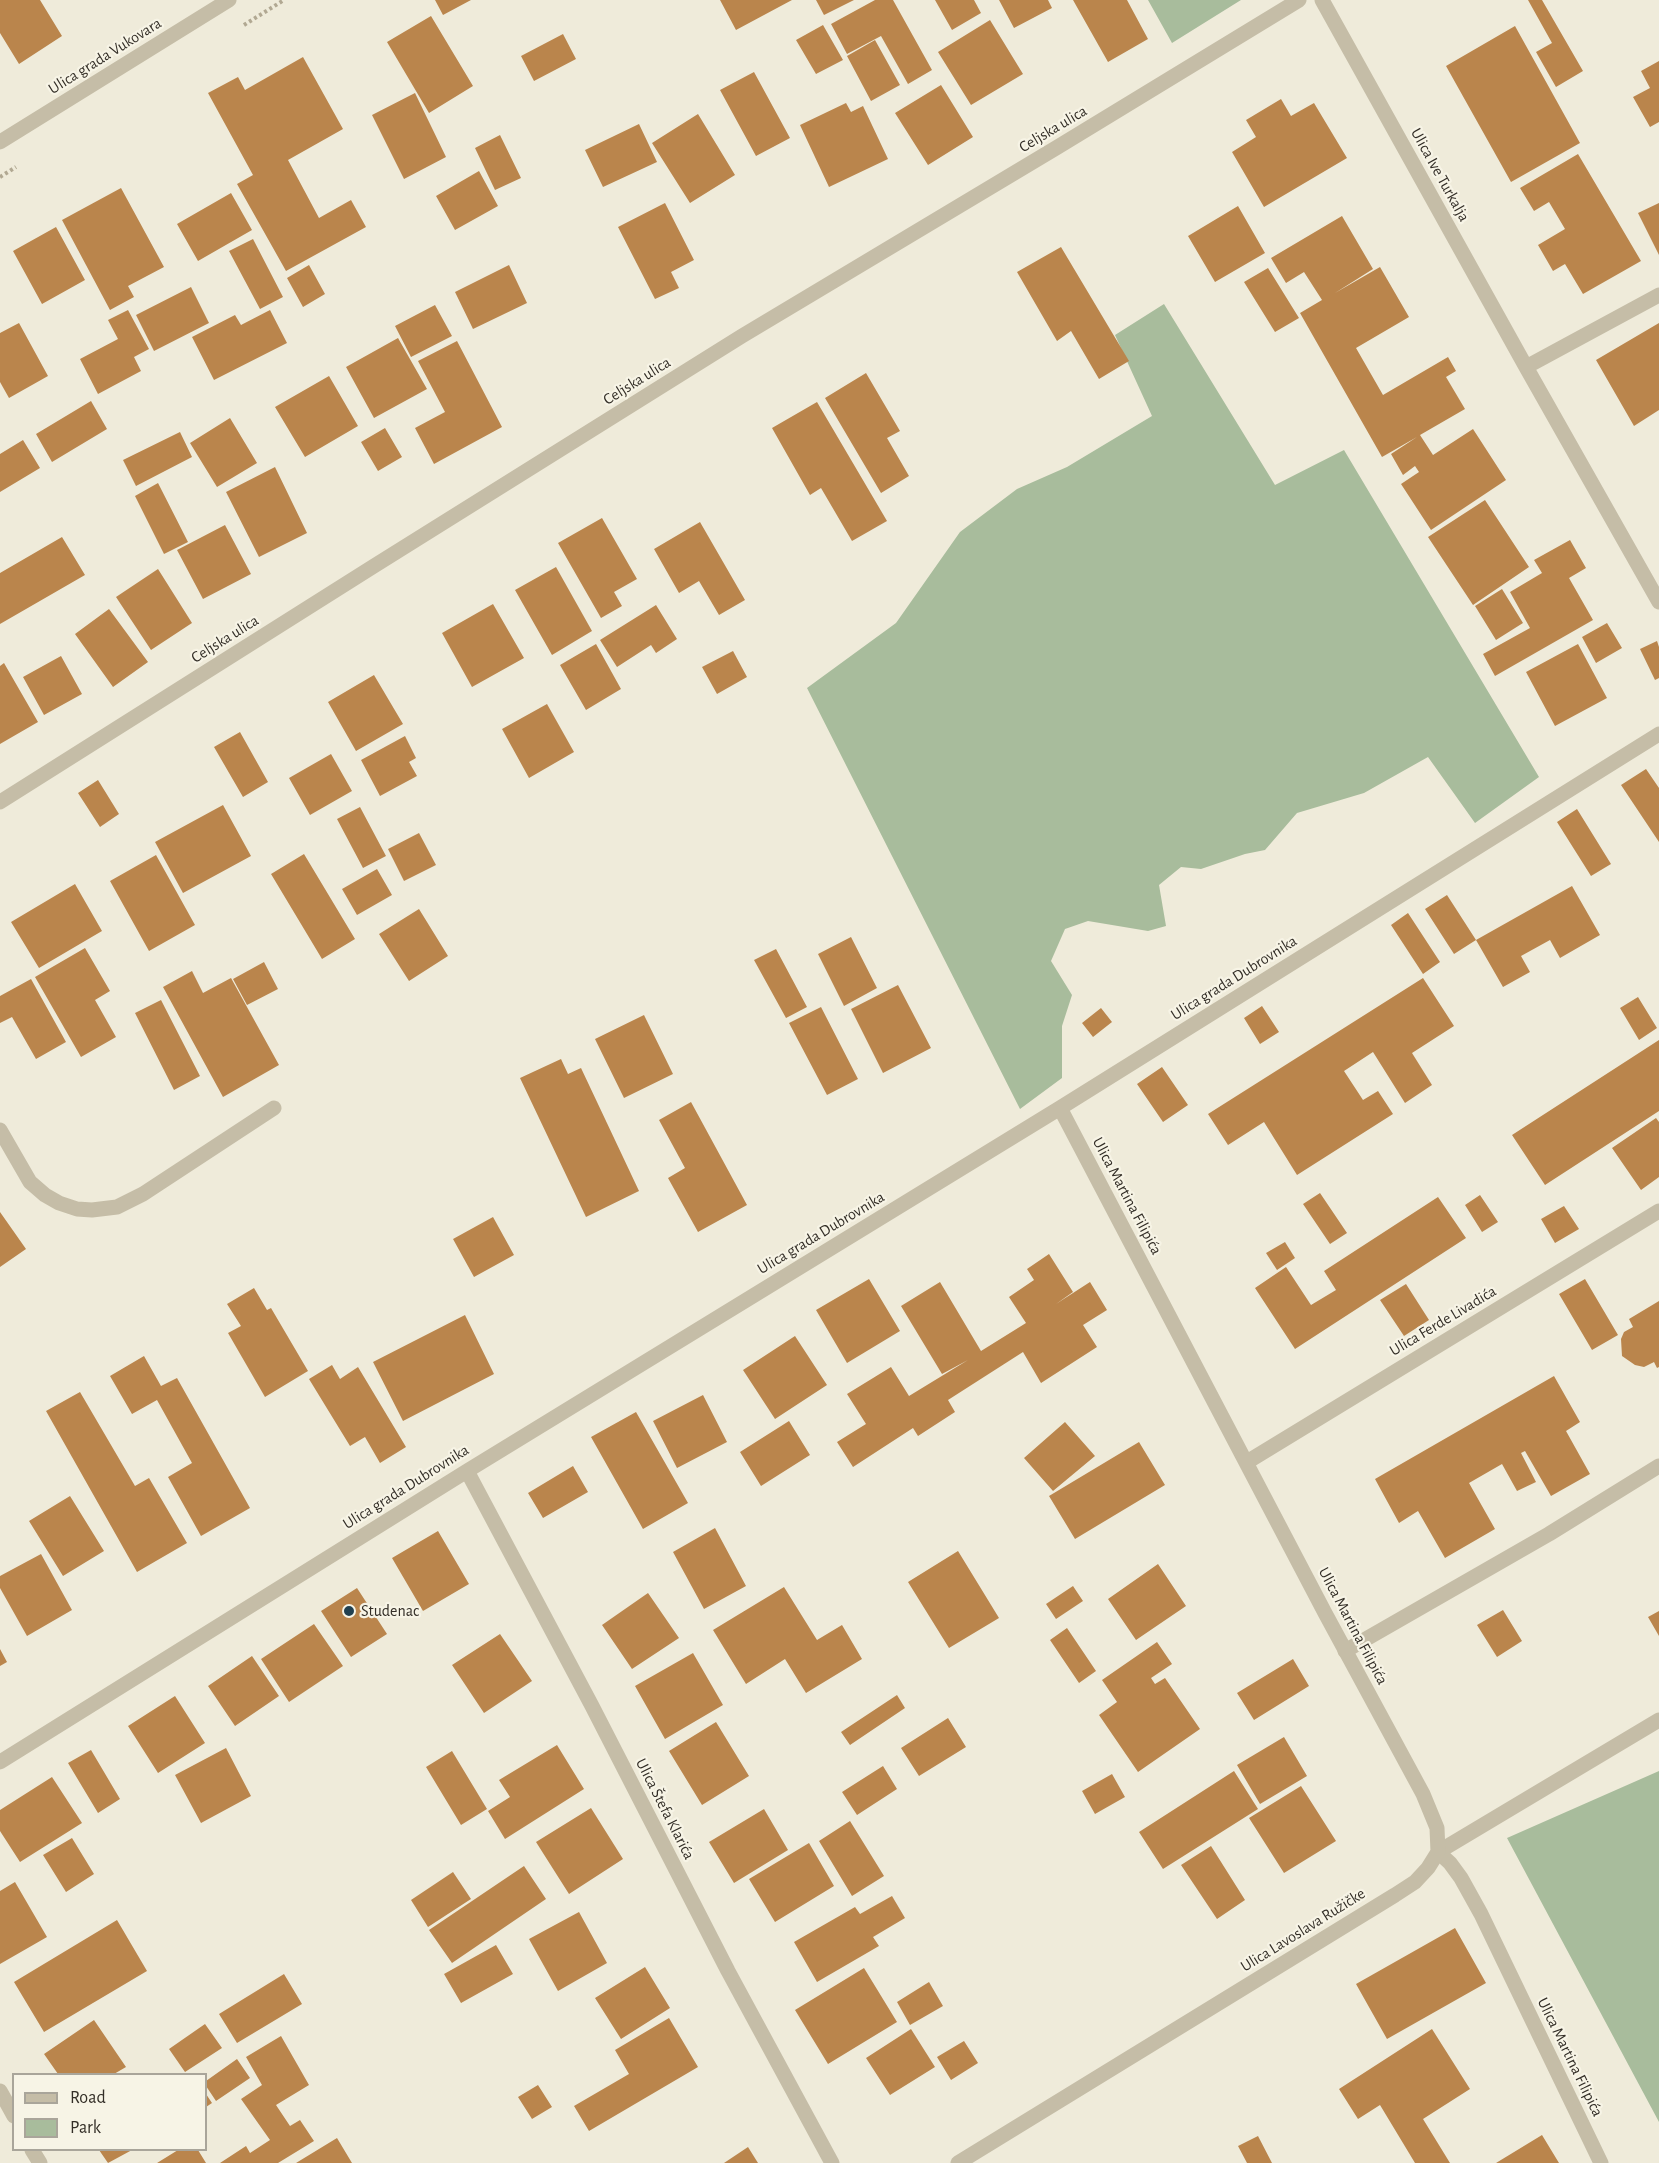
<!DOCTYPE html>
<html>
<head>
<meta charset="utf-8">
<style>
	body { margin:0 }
	#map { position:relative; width:1659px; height:2163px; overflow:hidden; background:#efebda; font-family:"Alegreya Sans",sans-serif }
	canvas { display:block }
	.legend { position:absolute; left:12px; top:2073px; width:195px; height:78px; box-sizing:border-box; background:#f7f4e6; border:2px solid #a9a59a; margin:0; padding:8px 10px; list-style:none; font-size:18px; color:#332e27 }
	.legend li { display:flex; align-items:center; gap:12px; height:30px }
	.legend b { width:30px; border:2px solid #a9a59a }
</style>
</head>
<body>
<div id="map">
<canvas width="1659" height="2163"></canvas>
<ul class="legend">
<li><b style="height:8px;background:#c5bda7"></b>Road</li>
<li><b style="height:16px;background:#a8bc9c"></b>Park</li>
</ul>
</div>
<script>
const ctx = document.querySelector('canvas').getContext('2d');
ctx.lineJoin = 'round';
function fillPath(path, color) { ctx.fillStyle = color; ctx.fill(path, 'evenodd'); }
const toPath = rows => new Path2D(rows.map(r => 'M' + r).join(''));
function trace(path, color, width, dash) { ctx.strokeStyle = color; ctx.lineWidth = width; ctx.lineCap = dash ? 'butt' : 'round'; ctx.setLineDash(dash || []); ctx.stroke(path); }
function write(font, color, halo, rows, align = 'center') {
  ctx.font = font + ' "Alegreya Sans",sans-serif'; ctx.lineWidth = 4.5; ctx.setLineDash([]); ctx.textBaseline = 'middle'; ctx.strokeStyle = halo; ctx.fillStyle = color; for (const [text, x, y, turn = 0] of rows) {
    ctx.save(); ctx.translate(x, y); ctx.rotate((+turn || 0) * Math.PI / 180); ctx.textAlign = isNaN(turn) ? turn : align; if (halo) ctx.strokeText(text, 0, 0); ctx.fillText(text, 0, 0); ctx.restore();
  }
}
fillPath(toPath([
	[1148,0,1241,0,1172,43],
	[1164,304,1275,485,1344,450,1539,777,1475,823,1428,757,1364,793,1297,813,1265,850,1245,854,1201,869,1181,867,1159,885,1166,926,1148,931,1088,921,1065,929,1051,961,1072,995,1062,1026,1062,1078,1020,1109,807,688,896,623,960,532,1017,489,1067,467,1152,416,1115,335],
	[1659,1771,1659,2122,1507,1838]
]), '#a8bc9c');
fillPath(toPath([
	[0,0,40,0,62,36,19,64,0,33],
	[435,0,471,0,443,15],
	[720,0,792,0,736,30],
	[816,0,854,0,824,15],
	[875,0,893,0,932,70,908,84,881,36,847,54,831,24],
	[935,0,974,0,981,13,952,30],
	[999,0,1048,0,1052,8,1014,28],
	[1073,0,1127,0,1148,39,1108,62],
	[1528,0,1542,0,1583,71,1556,87,1536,52,1552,43],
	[431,16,473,86,429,113,387,42],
	[990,20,1023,74,971,105,938,52],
	[823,25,843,60,816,74,796,40],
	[1515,26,1580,143,1511,182,1446,66],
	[563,34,576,59,534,81,521,56],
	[875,40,900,85,871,101,847,56],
	[303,57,343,129,288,160,319,218,351,200,366,227,286,271,237,184,253,175,208,93,238,77,245,90],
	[1659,61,1659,122,1650,127,1633,97,1650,88,1641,71],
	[754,72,790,138,756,156,720,90],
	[941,85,973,137,928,165,895,113],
	[415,93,446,157,404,179,372,115],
	[1281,99,1291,116,1314,103,1347,158,1264,207,1232,152,1256,137,1246,120],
	[846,103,851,112,863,106,888,159,829,187,800,125],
	[698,114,735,175,690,203,652,143],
	[639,124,657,162,603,187,585,150],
	[500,135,521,178,495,190,475,148],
	[1578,154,1641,261,1583,294,1565,264,1553,271,1538,245,1565,229,1549,202,1534,211,1520,188],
	[479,171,498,206,455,230,436,196],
	[121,188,164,267,128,286,134,297,110,310,62,220],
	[231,193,252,230,198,261,177,224],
	[665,203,694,260,671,272,679,288,655,299,618,227],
	[1659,203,1659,255,1638,213],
	[1238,206,1265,253,1215,282,1188,236],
	[1342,216,1373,269,1335,293,1380,267,1409,317,1356,348,1383,395,1448,357,1456,371,1446,377,1465,409,1420,435,1433,455,1473,429,1506,480,1431,530,1401,484,1419,472,1415,466,1403,475,1391,454,1417,437,1382,457,1300,313,1322,300,1304,272,1286,283,1271,258],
	[56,227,85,280,42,304,13,251],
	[253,239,283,297,260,309,229,251],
	[1061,247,1129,361,1099,379,1071,331,1057,341,1017,272],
	[309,265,325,294,303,307,287,278],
	[509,265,527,303,473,329,455,292],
	[1268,268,1299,318,1275,332,1244,282],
	[191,287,209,323,154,351,136,315],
	[435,305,452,336,411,357,395,326],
	[128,310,149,349,134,357,141,371,98,394,80,359,118,339,108,320],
	[270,310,287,343,214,380,192,337,235,315,241,325],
	[19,323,48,376,9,398,0,382,0,333],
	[1659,323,1659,410,1634,426,1596,360],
	[398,338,427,389,374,418,346,367],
	[457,341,502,427,434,464,415,428,445,412,418,361],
	[866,373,900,431,887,438,909,476,881,493,825,398],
	[329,376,358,426,305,457,275,407],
	[91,401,107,429,52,462,36,434],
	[817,402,887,521,852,541,821,488,810,495,772,428],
	[230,418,257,463,217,487,190,443],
	[385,428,402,457,378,471,361,442],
	[180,432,192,457,136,486,123,460],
	[23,440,40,468,0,492,0,454],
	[275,467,307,533,259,557,226,492],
	[158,483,188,542,164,554,135,496],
	[1485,500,1529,567,1473,605,1428,537],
	[602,518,637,579,614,592,622,606,601,618,558,543],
	[700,522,745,600,719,615,699,581,679,593,654,549],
	[225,525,251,574,203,599,177,550],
	[62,537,85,575,0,624,0,573],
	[1570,540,1586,568,1569,578,1593,620,1495,676,1483,654,1530,628,1510,592,1542,573,1534,560],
	[556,567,592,631,552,655,515,590],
	[158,569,192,623,151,650,116,597],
	[1502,589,1523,623,1496,640,1475,606],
	[493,604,524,658,472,687,442,633],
	[656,605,677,639,656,653,651,645,617,667,600,640],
	[109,609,148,662,113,687,75,634],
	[1607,623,1622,648,1596,663,1582,637],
	[1657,641,1659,647,1659,678,1655,680,1640,649],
	[596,644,621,689,586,710,560,665],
	[1578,644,1607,698,1555,726,1526,672],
	[733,651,747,677,717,694,702,667],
	[61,656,82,694,44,715,23,677],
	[4,663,38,722,0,744,0,666],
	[374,675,403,724,356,751,328,702],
	[547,704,574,752,529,778,502,729],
	[240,732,268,782,243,797,214,747],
	[405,736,416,758,409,762,417,776,380,796,361,760],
	[331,754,352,791,310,815,289,778],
	[1646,769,1659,788,1659,842,1621,785],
	[98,780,119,814,100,827,78,793],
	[223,805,251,856,183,893,155,842],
	[360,807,386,856,363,868,337,819],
	[1577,809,1611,864,1591,876,1557,822],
	[419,833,436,865,404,881,388,849],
	[304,854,355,939,322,959,271,874],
	[156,855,195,925,149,951,110,881],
	[377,869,392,895,357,915,342,889],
	[75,884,102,931,39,968,11,922],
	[1572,886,1600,935,1560,958,1550,940,1521,956,1530,972,1503,987,1476,940],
	[1447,895,1476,940,1454,954,1425,909],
	[419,909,448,956,409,981,379,934],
	[1408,913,1440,962,1423,974,1391,925],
	[851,937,877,988,844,1006,818,954],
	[85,948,110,991,95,1000,116,1037,81,1057,35,977],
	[776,949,807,1007,786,1018,754,960],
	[264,962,278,989,247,1005,233,979],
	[192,971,203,993,231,978,279,1065,223,1097,163,987],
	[1423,978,1454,1026,1412,1053,1432,1085,1405,1103,1373,1052,1344,1071,1363,1100,1378,1091,1393,1114,1297,1175,1264,1122,1228,1145,1208,1114],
	[31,979,66,1042,36,1059,12,1017,0,1023,0,996],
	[898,985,931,1048,883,1073,851,1009],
	[1638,997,1657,1028,1639,1040,1620,1008],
	[161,1000,200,1076,174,1090,135,1013],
	[1262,1006,1279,1032,1260,1044,1244,1018],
	[821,1007,858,1079,827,1095,789,1023],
	[1101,1008,1112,1022,1093,1037,1082,1023],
	[644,1015,673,1074,624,1098,595,1039],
	[1659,1040,1659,1111,1545,1185,1512,1135],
	[561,1059,568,1074,581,1068,639,1191,586,1217,520,1078],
	[1162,1067,1188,1105,1163,1122,1137,1084],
	[691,1102,747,1205,698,1232,668,1178,685,1168,659,1120],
	[1656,1118,1659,1122,1659,1177,1641,1190,1612,1148],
	[1320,1193,1347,1233,1330,1244,1303,1204],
	[1480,1195,1498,1222,1482,1232,1465,1205],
	[1438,1197,1466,1238,1295,1349,1255,1288,1286,1267,1311,1305,1336,1290,1324,1271],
	[1564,1206,1579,1229,1555,1243,1541,1219],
	[0,1212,26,1249,0,1267],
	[493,1217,514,1255,474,1277,453,1239],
	[1285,1242,1295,1258,1277,1270,1266,1253],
	[1049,1254,1073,1292,1056,1304,1090,1282,1107,1310,1083,1325,1097,1347,1041,1383,1023,1352,948,1400,955,1412,918,1436,913,1428,853,1467,837,1442,866,1424,847,1394,891,1367,909,1396,968,1360,942,1374,901,1306,940,1282,981,1351,1026,1323,1009,1297,1034,1280,1027,1269],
	[869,1279,900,1331,847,1363,816,1310],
	[1585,1279,1618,1335,1592,1350,1559,1294],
	[1406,1284,1429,1320,1404,1336,1380,1300],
	[254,1288,267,1310,271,1308,308,1371,265,1397,228,1333,241,1326,227,1304],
	[1659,1301,1659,1367,1657,1368,1654,1362,1644,1367,1635,1365,1622,1356,1621,1339,1624,1332,1633,1327,1629,1319],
	[465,1315,494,1374,403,1421,373,1362],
	[795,1336,827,1385,775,1419,743,1370],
	[144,1356,161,1386,177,1378,250,1508,201,1536,168,1477,192,1463,157,1400,132,1414,110,1376],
	[332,1365,340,1379,358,1367,406,1447,380,1463,365,1437,350,1446,309,1379],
	[1554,1376,1580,1422,1566,1431,1590,1474,1551,1496,1525,1451,1521,1453,1536,1482,1517,1491,1502,1464,1469,1483,1495,1529,1445,1558,1418,1511,1399,1523,1375,1479],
	[80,1392,135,1486,149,1478,187,1543,137,1572,46,1411],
	[703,1395,727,1442,677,1468,653,1421],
	[636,1412,688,1503,643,1529,591,1437],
	[789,1421,810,1455,761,1486,740,1452],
	[1065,1422,1095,1456,1053,1491,1024,1458],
	[1139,1442,1165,1485,1075,1539,1049,1496],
	[573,1466,588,1492,543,1518,528,1493],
	[70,1496,104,1551,63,1576,29,1521],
	[715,1528,746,1586,704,1609,673,1552],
	[438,1531,469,1584,423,1611,392,1558],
	[958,1551,999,1618,949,1648,908,1582],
	[41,1554,72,1610,27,1636,0,1588,0,1576],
	[1158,1564,1186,1606,1136,1640,1108,1599],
	[1073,1586,1083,1601,1056,1619,1046,1604],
	[784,1587,817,1640,842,1625,862,1659,806,1693,785,1659,746,1684,713,1630],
	[357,1588,387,1634,351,1657,321,1611],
	[648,1593,679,1638,632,1669,602,1625],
	[1503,1610,1522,1641,1497,1657,1477,1625],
	[1659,1611,1659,1636,1648,1617],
	[314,1624,343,1666,289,1702,261,1659],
	[1067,1628,1096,1671,1079,1683,1050,1640],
	[500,1634,532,1681,484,1713,452,1665],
	[1157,1642,1172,1664,1151,1678,1155,1684,1165,1678,1200,1729,1138,1772,1099,1715,1117,1702,1102,1680],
	[0,1649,7,1662,0,1666],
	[693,1653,723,1705,665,1739,635,1686],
	[252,1656,279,1696,235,1726,208,1686],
	[1293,1659,1309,1686,1254,1720,1237,1693],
	[897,1695,905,1708,850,1745,841,1732],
	[175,1696,205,1743,158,1773,128,1726],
	[948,1718,966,1747,919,1776,901,1748],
	[716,1722,749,1776,702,1805,669,1751],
	[1284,1737,1307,1776,1260,1804,1237,1765],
	[557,1745,584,1789,505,1839,488,1811,510,1797,499,1780],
	[226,1748,251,1796,201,1823,175,1775],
	[91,1750,120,1799,98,1813,68,1763],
	[452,1751,487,1809,461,1825,426,1767],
	[883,1766,897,1789,857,1815,842,1792],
	[1234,1771,1258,1809,1163,1869,1139,1832],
	[1112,1774,1125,1797,1095,1814,1082,1791],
	[52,1777,82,1823,20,1862,0,1831,0,1810],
	[1301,1786,1336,1841,1284,1873,1249,1818],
	[591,1808,623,1859,569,1894,536,1842],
	[764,1809,788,1850,734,1883,709,1842],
	[850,1821,884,1876,852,1896,819,1841],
	[72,1838,94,1874,66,1892,43,1855],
	[809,1843,834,1886,775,1922,749,1879],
	[1211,1846,1245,1900,1217,1919,1181,1865],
	[524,1866,546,1899,452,1963,429,1930],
	[453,1872,471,1899,428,1927,411,1900],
	[15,1882,47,1937,0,1964,0,1891],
	[892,1896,905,1918,873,1937,879,1946,817,1982,794,1942,855,1907,860,1914],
	[579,1912,607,1963,558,1991,529,1939],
	[117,1920,147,1971,44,2032,14,1982],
	[1455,1928,1486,1983,1387,2039,1356,1984],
	[496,1945,513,1974,461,2003,444,1974],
	[645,1967,670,2008,621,2039,595,1998],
	[864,1968,897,2022,828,2064,795,2010],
	[284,1974,302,2004,237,2043,219,2014],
	[929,1982,943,2006,910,2025,897,2002],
	[669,2018,698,2067,589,2131,574,2106,629,2074,615,2050],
	[94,2020,126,2067,114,2074,58,2074,44,2054],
	[205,2024,222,2048,185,2072,169,2049],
	[911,2029,935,2067,890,2095,866,2058],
	[1432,2029,1470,2089,1423,2119,1450,2163,1415,2163,1380,2105,1358,2119,1339,2089],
	[281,2036,309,2085,276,2105,290,2126,300,2120,314,2141,278,2163,220,2163,246,2146,250,2153,270,2140,241,2099,262,2085,246,2057],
	[964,2041,978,2063,951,2080,937,2057],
	[237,2059,250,2078,216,2101,206,2086,206,2081],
	[538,2085,552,2107,532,2119,518,2097],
	[206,2094,212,2103,206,2107],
	[1542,2135,1559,2163,1496,2163],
	[1258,2136,1272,2163,1247,2163,1238,2146],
	[337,2138,352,2163,296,2163],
	[748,2147,758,2163,724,2163],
	[99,2150,132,2150,108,2163],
	[178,2150,198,2150,206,2163,157,2163]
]), '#ba854c');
trace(toPath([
	[244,25,284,0],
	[0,177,16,167]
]), '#b1a892', 4, [3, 3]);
trace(toPath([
	[0,1130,30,1182,45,1195,59,1203,77,1209,92,1210,117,1207,143,1194,274,1108],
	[1345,1651,1549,1534,1659,1466],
	[1601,2163,1481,1914,1461,1878,1450,1863,1438,1852,1659,1720]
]), '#c5bda7', 15);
trace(toPath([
	[1322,0,1526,367,1659,602],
	[0,142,229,0],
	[1526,367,1659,295],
	[0,802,374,566,742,336,1056,148,1299,0],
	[1247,1462,1659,1211],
	[467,1471,592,1706,728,1971,832,2163],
	[0,1762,467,1471,1060,1108,1659,734],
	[0,2091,14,2116],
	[32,2150,40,2163],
	[958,2163,1395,1895,1415,1882,1428,1868,1438,1852,1437,1828,1423,1794,1325,1613,1060,1108]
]), '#c5bda7', 15);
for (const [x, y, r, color] of [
	[349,1611,6,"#214050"]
]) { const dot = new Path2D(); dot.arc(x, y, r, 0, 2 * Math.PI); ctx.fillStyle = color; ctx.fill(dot); trace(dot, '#f7f4e6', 2); }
write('16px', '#332e27', '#f7f4e6', [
	["Ulica grada Vukovara",105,56,-32],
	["Celjska ulica",1053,129,-31],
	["Ulica Ive Turkalja",1440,175,61],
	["Celjska ulica",637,381,-32],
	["Celjska ulica",225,639,-32],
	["Ulica grada Dubrovnika",1234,978,-32],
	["Ulica Martina Filipića",1127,1196,62],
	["Ulica grada Dubrovnika",821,1233,-31],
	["Ulica Ferde Livadića",1443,1321,-31],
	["Ulica grada Dubrovnika",406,1487,-32],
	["Ulica Martina Filipića",1353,1626,62],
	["Ulica Štefa Klarića",665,1809,63],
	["Ulica Lavoslava Ružičke",1303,1930,-32],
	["Ulica Martina Filipića",1570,2057,64]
]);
write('16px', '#332e27', '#f7f4e6', [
	["Studenac",361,1611]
], 'left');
</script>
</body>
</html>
